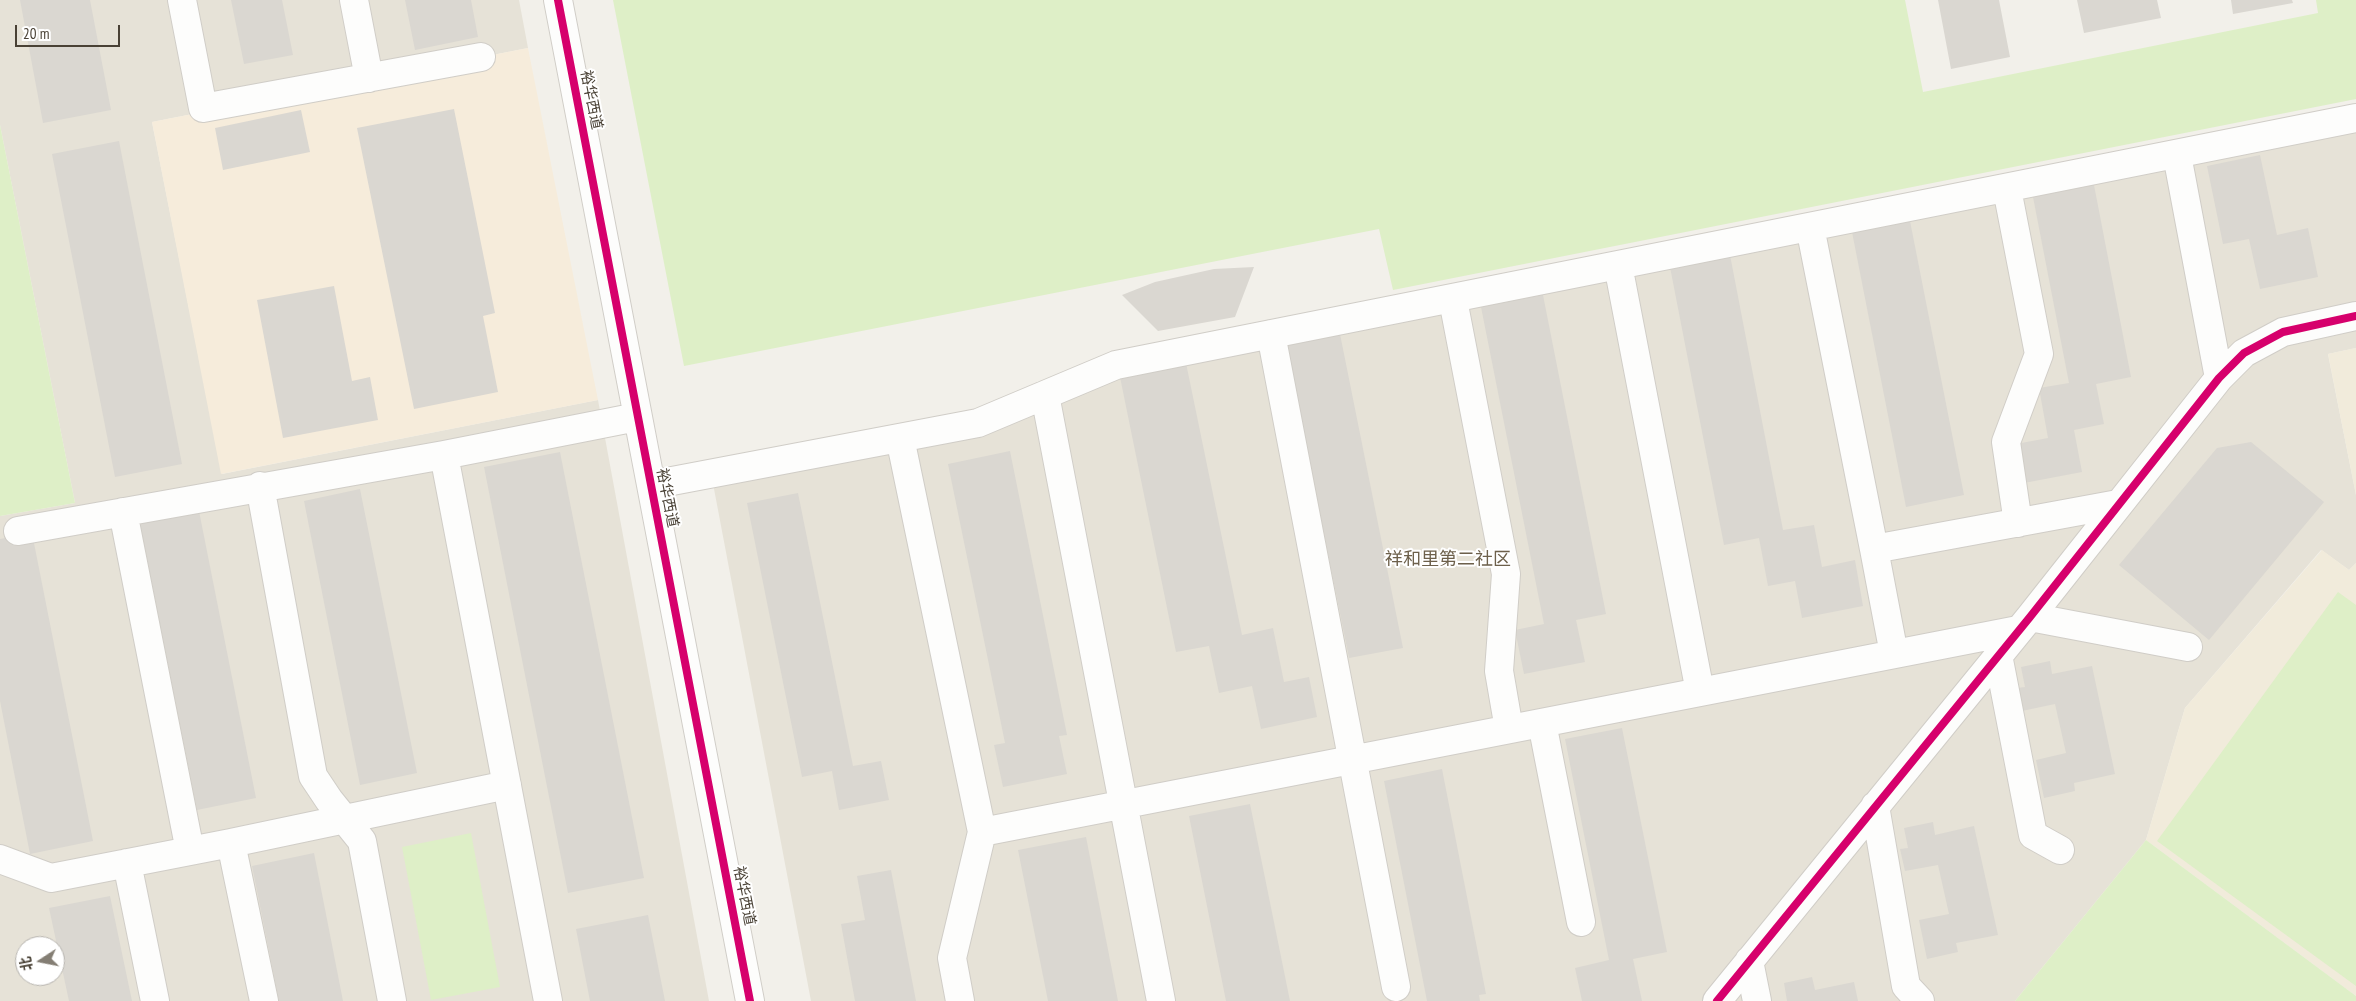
<!DOCTYPE html>
<html>
<head>
<meta charset="utf-8">
<style>
	body { margin:0 }
	#map { position:relative; width:2356px; height:1001px; overflow:hidden; background:#f2f0ea; font-family:"PT Sans Narrow","Noto Sans SC",sans-serif }
	canvas { display:block }
	.north { position:absolute; left:15px; top:936px; width:50px; height:50px; box-sizing:border-box; background:#fff; border:1px solid #b6b3ae; border-radius:50%; rotate:259deg; font-size:14px; font-weight:700; line-height:20px; text-align:center; color:#494135 }
	.north::after { content:''; display:block; margin:auto; width:18px; height:22px; background:#847e74; clip-path:polygon(50% 0,100% 100%,50% 72%,0 100%) }
	.scale { position:absolute; left:15px; top:25px; width:105px; height:22px; box-sizing:border-box; border:2px solid #494135; border-top:0; padding-left:6px; font-size:15px; line-height:18px; white-space:nowrap; color:#494135; -webkit-text-stroke:4px #fff; paint-order:stroke }
</style>
</head>
<body>
<div id="map">
<canvas width="2356" height="1001"></canvas>
<div class="north">北</div>
<div class="scale">20 m</div>
</div>
<script>
const ctx = document.querySelector('canvas').getContext('2d');
ctx.lineJoin = 'round';
function fillPath(path, color) { ctx.fillStyle = color; ctx.fill(path, 'evenodd'); }
const toPath = rows => new Path2D(rows.map(r => 'M' + r).join(''));
function trace(path, color, width, dash) { ctx.strokeStyle = color; ctx.lineWidth = width; ctx.lineCap = dash ? 'butt' : 'round'; ctx.setLineDash(dash || []); ctx.stroke(path); }
function write(font, color, halo, rows, align = 'center') {
  ctx.font = font + ' "PT Sans Narrow","Noto Sans SC",sans-serif'; ctx.lineWidth = 4; ctx.setLineDash([]); ctx.textBaseline = 'middle'; ctx.strokeStyle = halo; ctx.fillStyle = color; for (const [text, x, y, turn = 0] of rows) {
    ctx.save(); ctx.translate(x, y); ctx.rotate((+turn || 0) * Math.PI / 180); ctx.textAlign = isNaN(turn) ? turn : align; if (halo) ctx.strokeText(text, 0, 0); ctx.fillText(text, 0, 0); ctx.restore();
  }
}
fillPath(toPath([
	[0,0,519,0,528,48,152,122,222,474,598,400,709,1001,0,1001,0,516,75,503,0,125],
	[25,946,55,946,55,976,25,976],
	[2356,111,2356,348,2328,354,2356,495,2356,563,2349,570,2321,550,2185,708,2146,840,2015,1001,811,1001,711,473,978,423,1116,365]
]), '#e6e2d7');
fillPath(toPath([
	[528,48,598,400,221,474,152,122]
]), '#f6ecdb');
fillPath(toPath([
	[2356,348,2356,495,2328,354],
	[2322,550,2349,570,2356,563,2356,996,2146,840,2185,708]
]), '#f1ebdb');
fillPath(toPath([
	[613,0,1905,0,1923,92,2318,13,2316,0,2356,0,2356,99,1393,290,1379,229,684,366],
	[0,125,75,503,0,516],
	[2338,592,2356,605,2356,986,2157,841],
	[471,833,500,987,431,1000,402,847],
	[2146,840,2356,996,2356,1001,2015,1001]
]), '#deefc7');
fillPath(toPath([
	[20,0,90,0,111,110,43,123],
	[231,0,282,0,293,55,244,64],
	[405,0,471,0,478,37,415,50],
	[1938,0,1999,0,2010,57,1951,69],
	[2077,0,2157,0,2161,18,2084,33],
	[2231,0,2292,0,2293,3,2233,14],
	[454,109,495,313,483,316,498,392,414,409,357,128],
	[301,110,310,152,223,170,215,128],
	[119,141,182,464,115,477,52,154],
	[2260,155,2277,235,2308,228,2318,277,2260,289,2249,239,2223,244,2207,166],
	[2094,185,2131,377,2096,384,2104,424,2074,430,2082,472,2024,483,2016,444,2048,438,2039,388,2069,383,2033,197],
	[1910,221,1964,495,1906,507,1852,232],
	[1730,255,1783,530,1814,525,1822,567,1855,560,1863,606,1802,618,1795,581,1768,586,1759,538,1724,545,1670,267],
	[1254,267,1235,317,1158,331,1122,295,1155,282,1214,269],
	[334,286,352,381,370,377,378,420,283,438,257,300],
	[1543,295,1606,614,1576,620,1585,662,1524,674,1515,630,1544,624,1481,307],
	[1340,334,1403,648,1349,658,1286,344],
	[1186,363,1242,635,1273,628,1284,682,1309,677,1317,717,1261,729,1252,686,1219,693,1209,646,1176,652,1120,377],
	[2251,442,2324,502,2209,640,2119,565,2217,448],
	[1010,451,1067,735,1059,736,1067,774,1003,787,994,745,1005,743,948,464],
	[560,452,644,878,568,893,484,467],
	[360,489,417,773,360,785,304,501],
	[798,493,853,766,881,761,889,800,839,810,832,771,802,777,747,503],
	[199,511,256,798,197,810,140,523],
	[32,533,93,841,30,854,0,701,0,539],
	[2050,661,2052,674,2092,666,2115,774,2074,783,2075,791,2044,798,2036,760,2066,753,2055,704,2022,711,2017,688,2025,687,2021,667],
	[1622,728,1667,952,1633,959,1642,1001,1582,1001,1575,968,1609,960,1565,739],
	[1442,769,1486,994,1479,995,1480,1001,1427,1001,1384,781],
	[1250,804,1290,1001,1226,1001,1189,816],
	[1933,822,1935,835,1974,826,1998,935,1956,943,1958,952,1927,959,1919,920,1949,914,1938,865,1905,871,1900,849,1908,848,1904,828],
	[1086,837,1118,1001,1048,1001,1018,850],
	[314,853,343,1001,279,1001,252,866],
	[891,870,916,1001,855,1001,841,924,865,920,857,876],
	[110,896,132,1001,69,1001,49,908],
	[648,915,665,1001,590,1001,576,929],
	[1812,977,1815,990,1854,982,1858,1001,1787,1001,1784,983]
]), '#dad7d1');
const minor = toPath([
	[182,0,203,108,481,57],
	[354,0,369,78],
	[558,0,750,1001],
	[2177,155,2219,378],
	[2007,189,2039,354,2006,442,2018,523],
	[1810,227,1874,549,2118,504],
	[1618,265,1700,692],
	[1453,300,1506,574,1499,671,1509,729],
	[1271,334,1396,987],
	[1045,395,1161,1001],
	[900,438,982,832,952,958,960,1001],
	[444,455,548,1001],
	[651,485,978,423,1116,365,2356,118],
	[260,486,313,776,329,800,362,841,392,1001],
	[123,512,190,851],
	[18,531,444,455,637,417],
	[1874,549,1894,654],
	[2030,617,2188,647],
	[1998,655,2033,835,2060,850],
	[1542,723,1581,922],
	[1875,806,1906,986,1920,1001],
	[982,832,2018,630],
	[0,859,51,878,231,843],
	[127,863,155,1001],
	[1749,961,1757,1001],
	[264,1001,231,843,507,785],
	[1717,1001,2030,617,2219,378,2244,353,2283,332,2356,316]
]);
trace(minor, '#d0cdc7', 30);
trace(minor, '#fdfdfc', 28);
trace(toPath([
	[558,0,750,1001],
	[1717,1001,2030,617,2219,378,2244,353,2283,332,2356,316]
]), '#d6006c', 8);
write('15px', '#494135', '#fff', [
	["裕华西道",591,100,79],
	["裕华西道",667,498,79],
	["裕华西道",744,896,79]
]);
write('18px', '#6d604b', '#fff', [
	["祥和里第二社区",1448,560]
]);
</script>
</body>
</html>
